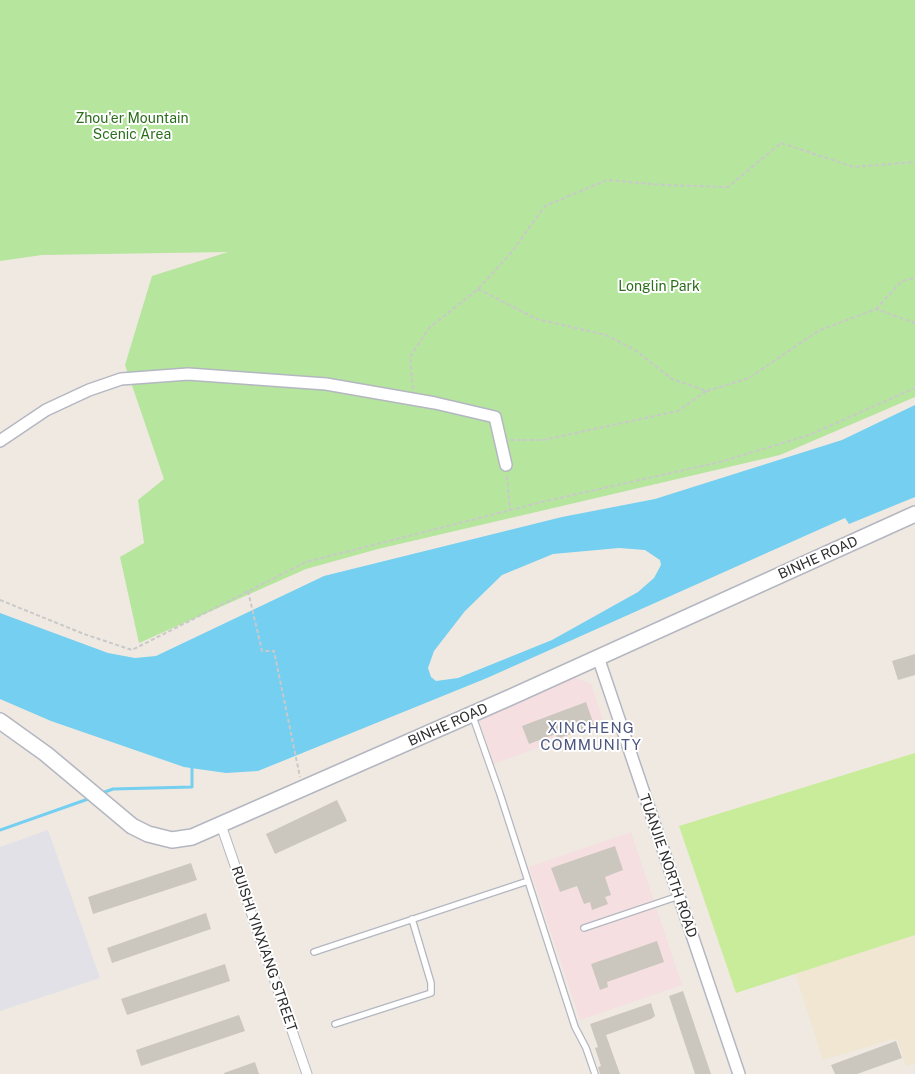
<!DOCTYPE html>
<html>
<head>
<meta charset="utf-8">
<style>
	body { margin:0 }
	canvas { display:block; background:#efe9e1 }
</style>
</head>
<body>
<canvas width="915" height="1074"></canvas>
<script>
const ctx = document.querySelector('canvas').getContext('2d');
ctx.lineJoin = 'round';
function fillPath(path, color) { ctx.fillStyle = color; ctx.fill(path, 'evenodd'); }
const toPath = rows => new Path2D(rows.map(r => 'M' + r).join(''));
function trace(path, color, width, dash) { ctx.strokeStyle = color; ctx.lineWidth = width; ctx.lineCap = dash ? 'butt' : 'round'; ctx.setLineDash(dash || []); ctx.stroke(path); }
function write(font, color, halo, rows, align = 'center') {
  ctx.font = font + ' "Public Sans",sans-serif'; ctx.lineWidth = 4; ctx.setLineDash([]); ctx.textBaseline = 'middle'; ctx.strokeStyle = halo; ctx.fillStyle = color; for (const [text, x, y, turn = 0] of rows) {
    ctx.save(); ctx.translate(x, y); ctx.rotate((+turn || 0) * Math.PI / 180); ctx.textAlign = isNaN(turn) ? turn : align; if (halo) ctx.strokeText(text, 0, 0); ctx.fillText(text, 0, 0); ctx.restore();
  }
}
fillPath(toPath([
	[48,830,100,978,0,1011,0,847]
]), '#e3e1e8');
fillPath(toPath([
	[915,935,915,1063,906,1066,897,1038,823,1060,795,973]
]), '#f0e6d1');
fillPath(toPath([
	[575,677,591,684,604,723,494,764,479,720],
	[631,832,682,985,580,1020,529,867]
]), '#f5dfe0');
fillPath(toPath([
	[0,0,915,0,915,397,780,455,378,549,306,569,139,643,120,557,144,543,138,500,164,479,125,365,152,276,228,252,42,255,0,261]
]), '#b6e59e');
fillPath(toPath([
	[915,753,915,935,736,993,679,826]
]), '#c9ec9a');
fillPath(toPath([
	[915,405,915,497,849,524,845,518,487,678,258,771,226,773,184,767,51,721,0,699,0,613,108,653,135,658,156,656,324,576,562,517,655,499,842,440],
	[619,548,645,550,660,560,661,565,654,578,638,592,552,640,458,678,436,681,431,677,428,668,434,651,465,611,502,575,553,554]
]), '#75cff0');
trace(toPath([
	[102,793,113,789,192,787,192,765],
	[0,830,91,798]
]), '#75cff0', 3);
fillPath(toPath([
	[915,654,915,675,898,680,892,661],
	[586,702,594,725,557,739,556,734,529,744,522,726],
	[337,800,347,821,275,854,266,834],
	[615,846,623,870,605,877,611,895,605,897,608,904,592,910,590,902,584,904,577,886,560,892,551,868],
	[191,863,197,880,93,914,88,897],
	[206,913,211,929,112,963,107,948],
	[657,941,664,962,607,982,608,987,600,990,591,964],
	[225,964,230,981,127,1015,121,999],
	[683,991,711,1074,695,1074,669,996],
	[651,1003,655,1016,651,1019,606,1035,620,1074,600,1074,598,1067,601,1066,595,1048,598,1047,590,1024],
	[239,1015,245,1031,141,1066,136,1050],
	[896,1041,902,1058,857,1074,835,1074,831,1065],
	[255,1062,259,1074,224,1074,224,1073]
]), '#cbc7bf');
const service = toPath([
	[472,714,500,794,575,1027,586,1048,595,1074],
	[584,928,679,896],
	[314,952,528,881],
	[335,1024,431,993,431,983,412,919]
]);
const pedestrian = toPath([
	[221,825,307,1074]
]);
const minor = toPath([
	[0,441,46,410,89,390,121,379,188,374,326,384,435,403,495,417,506,465],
	[598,657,739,1074]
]);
const tertiary = toPath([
	[0,721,46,754,132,826,148,834,172,840,192,837,511,697,915,514]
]);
trace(service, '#b4b7c1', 8);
trace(pedestrian, '#b4b7c1', 11);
trace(minor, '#b4b7c1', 14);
trace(tertiary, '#b4b7c1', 18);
trace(toPath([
	[478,289,537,319,606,335,635,350,672,379,707,391,749,378,818,331,876,309,915,323],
	[876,309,902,281,915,278],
	[413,389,410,357,429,328,478,289,511,253,545,206,607,180,663,185,728,187,781,143,854,167,915,162],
	[510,440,543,440,678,411,706,391],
	[507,476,510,511],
	[248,591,262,651,274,651,300,777],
	[0,600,84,634,132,650,306,562,546,501,720,462,809,435,915,388]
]), '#c9c9c9', 2, [4, 2.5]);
trace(service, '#fff', 5.5);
trace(pedestrian, '#fff', 9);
trace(minor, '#fff', 11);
trace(tertiary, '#fff', 15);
write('14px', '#2c6e1b', '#fff', [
	["Zhou'er Mountain",132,119],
	["Scenic Area",132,135],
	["Longlin Park",659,287]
]);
write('14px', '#2e2e2e', '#fff', [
	["BINHE ROAD",818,558,-24],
	["BINHE ROAD",448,725,-24],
	["TUANJIE NORTH ROAD",668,866,71],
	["RUISHI YINXIANG STREET",264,949,71]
]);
ctx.letterSpacing = '1px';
write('15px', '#4d5680', '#fff', [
	["XINCHENG",591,728],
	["COMMUNITY",591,745]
]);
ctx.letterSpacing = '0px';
</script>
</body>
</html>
